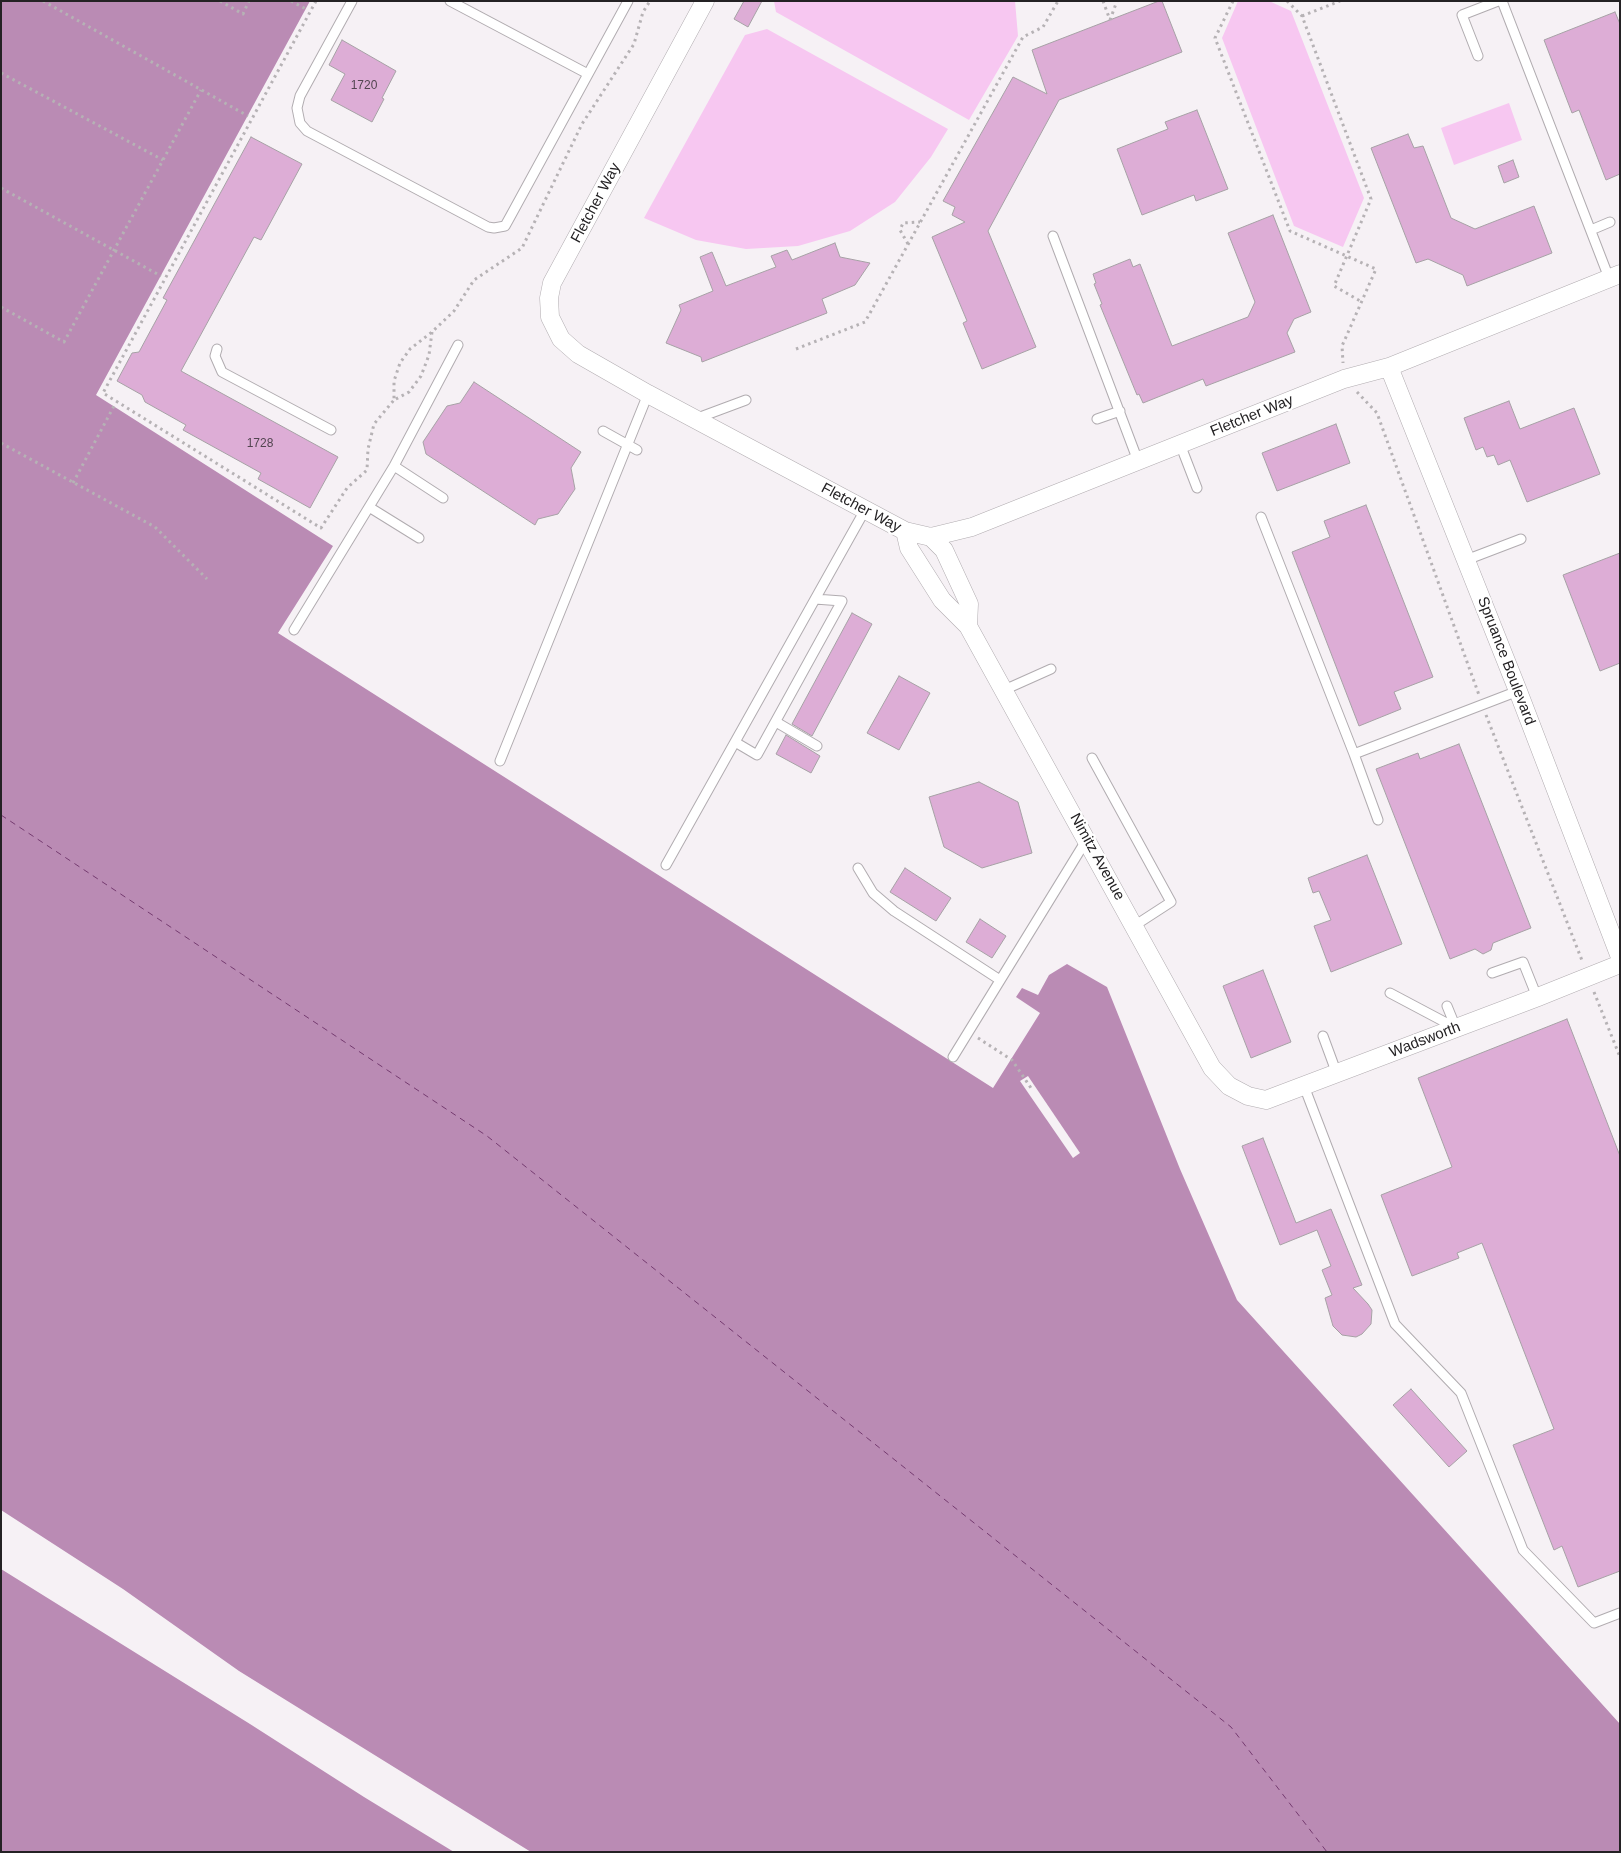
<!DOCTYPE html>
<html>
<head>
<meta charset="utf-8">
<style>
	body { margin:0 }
	#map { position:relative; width:1621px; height:1853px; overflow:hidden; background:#f6f1f5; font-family:Arial,sans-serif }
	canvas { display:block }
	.frame { position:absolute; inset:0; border:2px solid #242224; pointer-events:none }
</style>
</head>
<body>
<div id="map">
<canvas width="1621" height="1853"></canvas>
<div class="frame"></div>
</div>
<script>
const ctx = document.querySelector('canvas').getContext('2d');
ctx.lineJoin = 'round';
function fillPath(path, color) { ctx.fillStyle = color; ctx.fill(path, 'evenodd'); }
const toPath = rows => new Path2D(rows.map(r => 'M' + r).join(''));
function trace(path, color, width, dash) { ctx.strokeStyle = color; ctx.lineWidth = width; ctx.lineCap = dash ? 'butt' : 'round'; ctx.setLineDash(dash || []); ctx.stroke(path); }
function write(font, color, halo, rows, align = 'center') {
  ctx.font = font + ' Arial,sans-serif'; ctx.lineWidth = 4.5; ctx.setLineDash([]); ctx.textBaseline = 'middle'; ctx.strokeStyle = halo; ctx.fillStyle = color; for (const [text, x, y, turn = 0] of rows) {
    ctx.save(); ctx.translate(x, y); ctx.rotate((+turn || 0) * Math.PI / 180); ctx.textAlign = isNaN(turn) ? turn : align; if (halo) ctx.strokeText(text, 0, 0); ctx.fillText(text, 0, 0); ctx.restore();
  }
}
fillPath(toPath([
	[774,1,1015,1,1018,36,969,120,776,12],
	[1238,1,1269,1,1291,11,1364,198,1343,247,1294,226,1222,38],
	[767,29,948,129,931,157,895,202,850,231,798,246,746,249,696,240,644,218,745,35],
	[1509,103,1522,140,1454,165,1441,128]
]), '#f7c7f1');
fillPath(toPath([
	[1,1,310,1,96,395,333,546,278,633,993,1088,1040,1013,1016,997,1022,988,1038,995,1049,975,1067,964,1107,987,1180,1169,1237,1300,1620,1724,1620,1852,531,1852,239,1671,123,1589,1,1510],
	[1,1569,250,1724,364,1797,454,1852,1,1852]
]), '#ba8bb4');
fillPath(toPath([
	[1028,1076,1080,1153,1073,1158,1020,1081]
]), '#f6f1f5');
trace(toPath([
	[1,815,487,1136,1231,1727,1327,1852]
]), '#753b70', 1, [6, 5]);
const building = toPath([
	[744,1,762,1,748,27,734,19,744,1],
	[1159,1,1162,1,1182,52,1059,100,988,231,1036,347,982,369,963,323,967,321,932,237,965,222,952,215,955,207,943,201,1013,77,1047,94,1032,50,1159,1],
	[1615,12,1620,24,1620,174,1606,180,1579,110,1572,113,1544,40,1615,12],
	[342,40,396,71,382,98,384,99,372,122,331,100,345,74,329,65,342,40],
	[1197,110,1228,189,1196,201,1194,195,1142,215,1117,149,1168,129,1165,122,1197,110],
	[1408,134,1414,148,1423,146,1451,218,1475,229,1534,206,1552,253,1467,286,1463,275,1428,259,1416,263,1371,148,1408,134],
	[251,137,302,164,261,240,254,237,181,371,338,457,310,508,258,479,261,473,183,430,186,425,145,402,142,395,117,381,132,353,139,352,167,300,163,298,251,137],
	[1513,160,1519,177,1504,183,1498,166,1513,160],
	[1273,215,1311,312,1294,319,1287,333,1295,352,1206,386,1203,379,1143,403,1139,394,1137,395,1100,305,1102,304,1094,284,1096,283,1093,274,1130,259,1133,267,1140,264,1172,346,1248,317,1255,302,1228,233,1273,215],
	[835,243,840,257,870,263,855,285,822,299,827,313,702,362,701,357,666,343,681,310,679,305,713,291,700,257,712,252,726,286,776,267,771,256,787,250,792,260,835,243],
	[474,382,581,452,571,468,575,489,558,514,538,519,535,525,426,454,423,442,447,406,460,403,474,382],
	[1509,401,1520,429,1574,408,1600,474,1527,502,1510,460,1498,465,1494,455,1487,457,1483,447,1476,450,1464,418,1509,401],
	[1336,424,1350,463,1277,491,1262,453,1336,424],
	[1366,505,1433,677,1394,692,1401,709,1359,726,1292,552,1330,537,1324,521,1366,505],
	[1620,553,1620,663,1600,671,1563,575,1620,553],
	[852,613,872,624,812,736,792,724,852,613],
	[899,676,930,693,899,750,867,733,899,676],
	[786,735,820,756,811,773,776,754,786,735],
	[1459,744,1531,928,1493,943,1491,950,1483,954,1475,949,1450,959,1376,769,1418,753,1420,759,1459,744],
	[979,782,1018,802,1032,853,982,868,944,847,929,797,979,782],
	[1367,855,1402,944,1331,972,1314,926,1331,920,1319,891,1313,893,1308,878,1367,855],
	[905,868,951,898,936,921,890,892,905,868],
	[980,919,1006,936,992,958,966,942,980,919],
	[1263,970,1291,1042,1251,1058,1223,986,1263,970],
	[1567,1019,1620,1156,1620,1571,1578,1587,1562,1546,1554,1550,1513,1445,1554,1429,1482,1243,1457,1253,1459,1258,1412,1276,1381,1195,1452,1167,1418,1078,1567,1019],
	[1263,1138,1296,1223,1331,1209,1362,1285,1353,1288,1368,1304,1372,1310,1371,1324,1362,1334,1356,1337,1342,1335,1333,1326,1325,1298,1332,1295,1322,1270,1331,1266,1317,1230,1280,1245,1242,1146,1263,1138],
	[1411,1389,1467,1451,1449,1467,1393,1405,1411,1389]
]);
fillPath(building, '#ddadd6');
trace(building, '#a6a1a5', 1);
const lane = toPath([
	[352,1,300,96,297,108,300,123,307,131,488,227,494,228,505,226,510,217,628,1],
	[450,1,588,74],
	[1502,1,1609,278],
	[1478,56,1462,15,1498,1],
	[1591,230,1610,222],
	[1053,236,1138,461],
	[217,349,215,356,222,372,331,430],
	[695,419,746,400],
	[1097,419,1120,411],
	[603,431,637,450],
	[1180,444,1197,488],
	[394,466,443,498],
	[369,507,419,538],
	[1261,517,1354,754,1378,820],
	[1466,560,1521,539],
	[294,630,394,466,458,345],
	[1004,690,1051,669],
	[776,722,817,746],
	[735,742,757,755,842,601,815,599],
	[1354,754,1518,691],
	[1092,758,1171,902,1134,926],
	[500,761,648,394],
	[666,865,865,510],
	[858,868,873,893,894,911,1000,980],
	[1492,973,1523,962,1537,997],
	[1390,993,1456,1028],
	[1447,1006,1456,1028],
	[1323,1036,1337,1074],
	[953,1057,1087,839],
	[1304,1086,1395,1324,1461,1393,1523,1550,1594,1623,1620,1613]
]);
const street = toPath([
	[705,1,552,283,549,298,550,317,561,339,578,354,648,394,905,531,931,537,972,527,1344,379,1389,367,1620,274],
	[1389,367,1518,691,1620,957],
	[905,531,909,548,942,600,968,626,1212,1068,1229,1086,1248,1096,1266,1100,1538,997,1620,964],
	[931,537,944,550,969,604,968,626]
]);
trace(lane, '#b1acb0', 11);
trace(street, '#b1acb0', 19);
trace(toPath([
	[43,1,248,116],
	[220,1,243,14,249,1],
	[291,1,306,9],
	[316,1,103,393,321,528,347,488,367,470,368,449,374,424,394,400],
	[1103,1,1110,20],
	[1233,1,1215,38,1290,231,1376,269,1342,346,1343,363],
	[1287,1,1302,16,1371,199,1334,286,1362,302],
	[1302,16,1340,1],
	[1110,20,1117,1],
	[1,73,163,160],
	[1,188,161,276],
	[908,244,900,230,903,223,920,222],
	[1,307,64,342,201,90],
	[432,332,429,355,421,376,409,392,394,400,394,381,400,363,410,349,432,332,454,311,474,280,522,248,582,124,634,44,643,12,650,1],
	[796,349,865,322,1023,37,1043,27,1058,1],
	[1357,392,1377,413,1479,695],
	[1,443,155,527,207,579],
	[73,483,114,406],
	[1486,715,1583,963],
	[1594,992,1620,1057],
	[978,1038,1012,1060,1031,1088]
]), '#b6b2b5', 3, [2.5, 4]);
trace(lane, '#fff', 9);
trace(street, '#fff', 18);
write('12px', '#524550', null, [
	["1720",364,86],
	["1728",260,444]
]);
write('15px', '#242224', '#fff', [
	["Fletcher Way",596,203,-62],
	["Fletcher Way",1252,416,-22],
	["Fletcher Way",861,508,28],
	["Spruance Boulevard",1506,661,69],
	["Nimitz Avenue",1097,857,61],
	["Wadsworth",1425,1040,-21]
]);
</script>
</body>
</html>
